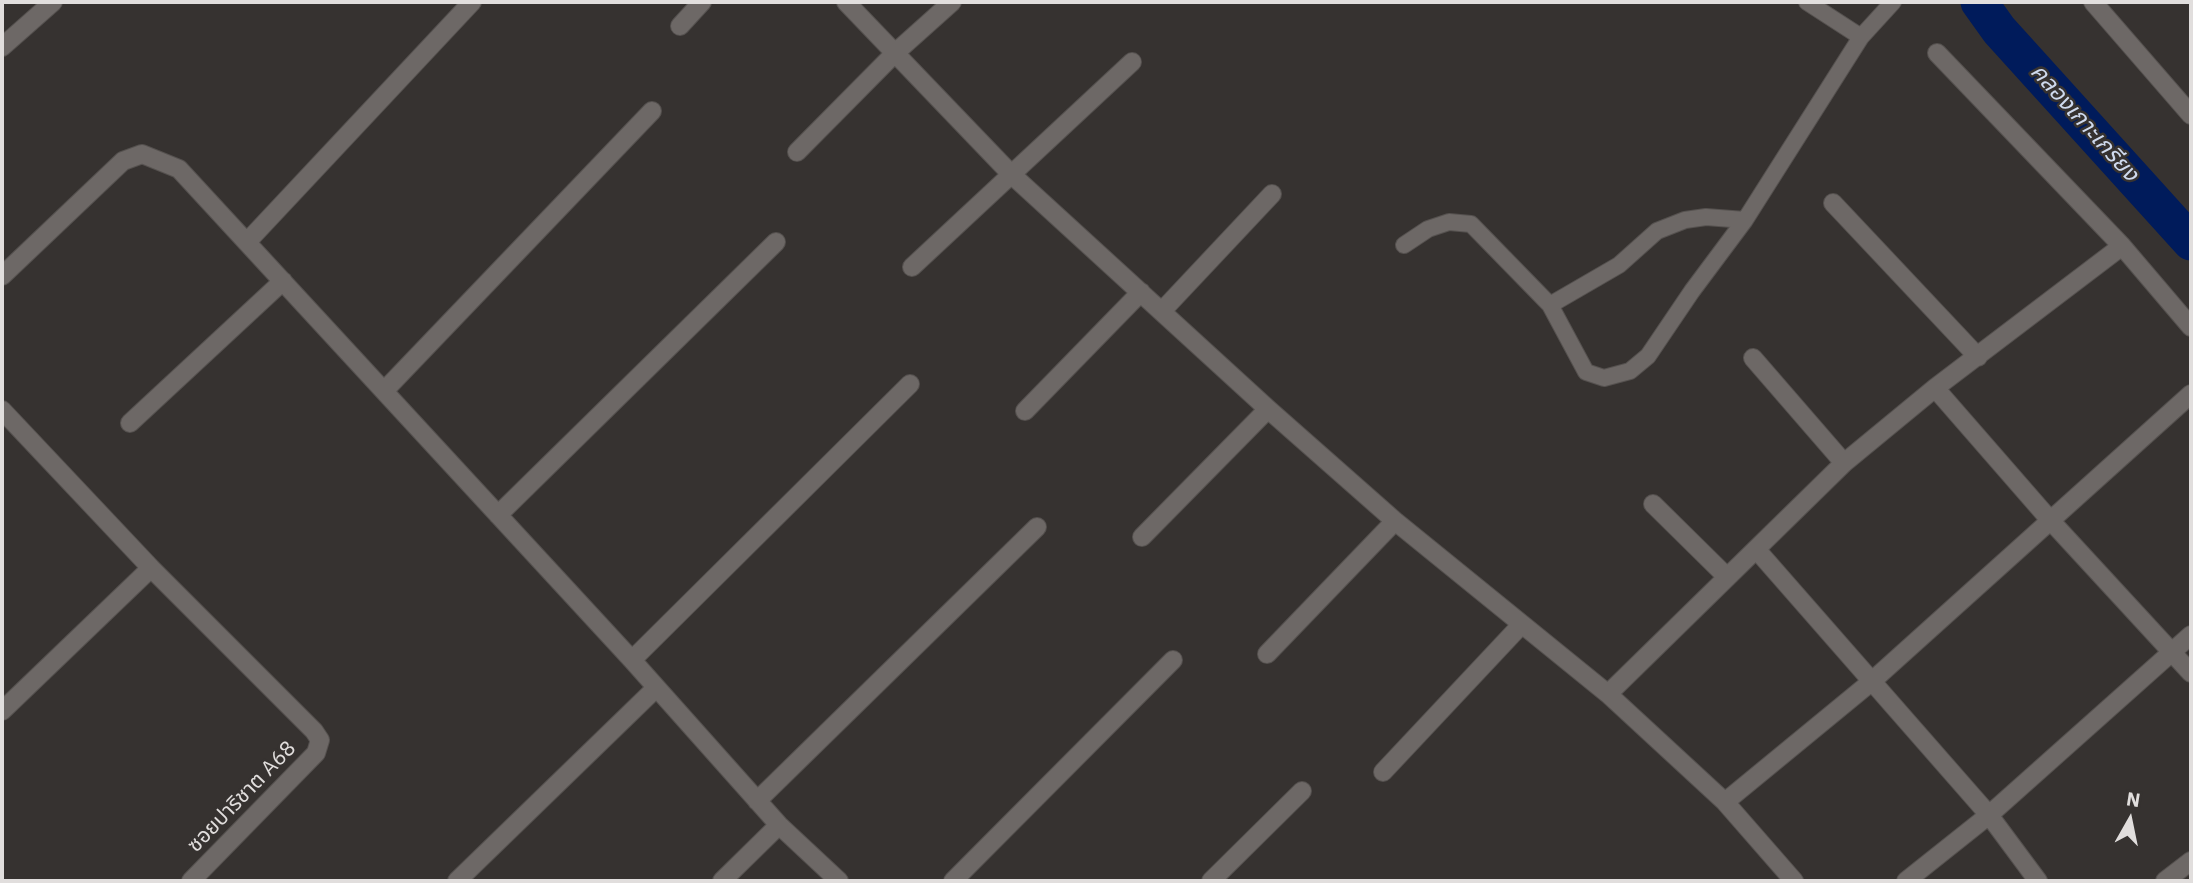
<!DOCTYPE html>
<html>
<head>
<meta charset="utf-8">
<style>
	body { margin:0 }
	#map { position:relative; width:2193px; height:883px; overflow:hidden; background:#363230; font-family:"IBM Plex Sans",sans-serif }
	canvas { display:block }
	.frame { position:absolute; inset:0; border:4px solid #e1dedd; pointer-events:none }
	.north { position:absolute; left:2095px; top:785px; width:70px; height:70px; -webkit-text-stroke:5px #363230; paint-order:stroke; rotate:9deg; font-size:19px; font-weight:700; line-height:28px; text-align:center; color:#e1dedd }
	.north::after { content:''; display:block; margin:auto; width:24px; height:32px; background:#e1dedd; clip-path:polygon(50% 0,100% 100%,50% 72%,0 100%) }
</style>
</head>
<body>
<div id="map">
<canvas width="2193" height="883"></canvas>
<div class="frame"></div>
<div class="north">N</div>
</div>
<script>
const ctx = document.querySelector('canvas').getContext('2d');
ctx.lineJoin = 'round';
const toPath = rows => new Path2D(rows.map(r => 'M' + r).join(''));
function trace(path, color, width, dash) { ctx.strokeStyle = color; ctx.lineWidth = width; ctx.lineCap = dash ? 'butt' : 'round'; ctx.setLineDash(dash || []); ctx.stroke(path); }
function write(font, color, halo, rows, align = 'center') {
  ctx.font = font + ' "IBM Plex Sans","Noto Sans Thai",sans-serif'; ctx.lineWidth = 5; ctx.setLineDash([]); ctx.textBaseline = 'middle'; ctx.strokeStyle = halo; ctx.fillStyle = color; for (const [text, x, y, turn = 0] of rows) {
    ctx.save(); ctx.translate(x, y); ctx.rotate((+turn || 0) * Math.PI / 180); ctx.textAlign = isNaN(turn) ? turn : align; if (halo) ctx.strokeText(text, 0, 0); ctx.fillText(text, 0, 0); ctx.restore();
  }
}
trace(toPath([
	[1979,2,1999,30,2191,242]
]), '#001b5b', 37);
const service = toPath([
	[1807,2,1861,37],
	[1404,245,1428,229,1449,222,1471,224,1550,305,1586,372,1604,378,1630,371,1648,356,1692,291,1745,220,1861,37,1893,2],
	[1550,305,1619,265,1657,231,1685,220,1706,217,1745,220]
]);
const minor = toPath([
	[846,2,1011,174,1268,409,1395,521,1608,694,1725,802,1794,881],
	[2093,2,2191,115],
	[680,26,702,2],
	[2,47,53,2],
	[1937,53,2122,246,2191,327],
	[797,152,895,53,952,2],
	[1833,203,1978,357],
	[247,242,472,2],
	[912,267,1132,62],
	[2,276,123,161,142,154,179,169,632,660,779,825,839,881],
	[1162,311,1272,194],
	[1753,358,1844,463],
	[1935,388,2050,520,2191,673],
	[384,391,652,111],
	[2,410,151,568,314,731,320,740,316,753,191,881],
	[1025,411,1141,292],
	[130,423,283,281],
	[1653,504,1727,577],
	[498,515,776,242],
	[1142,537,1268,409],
	[1756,549,1989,815,2038,881],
	[1267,654,1395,521],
	[632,660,910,384],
	[1608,694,1844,463,1935,388,2122,246],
	[2,711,151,568],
	[1383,772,1521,625],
	[757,801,1037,527],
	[1725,802,1871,682,2191,394],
	[457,881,656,688],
	[722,881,779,825],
	[953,881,1173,660],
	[1211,881,1302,791],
	[1906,881,1989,815,2191,635],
	[2165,881,2191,861]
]);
trace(service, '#55514f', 18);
trace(minor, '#55514f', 20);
trace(service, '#6d6866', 16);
trace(minor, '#6d6866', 18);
write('21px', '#e1dedd', '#363230', [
	["ซอยปาริชาต A68",242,797,-46]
]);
write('italic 23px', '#cfdaee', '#363230', [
	["คลองเกาะเกรียง",2084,123,48]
]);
</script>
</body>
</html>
